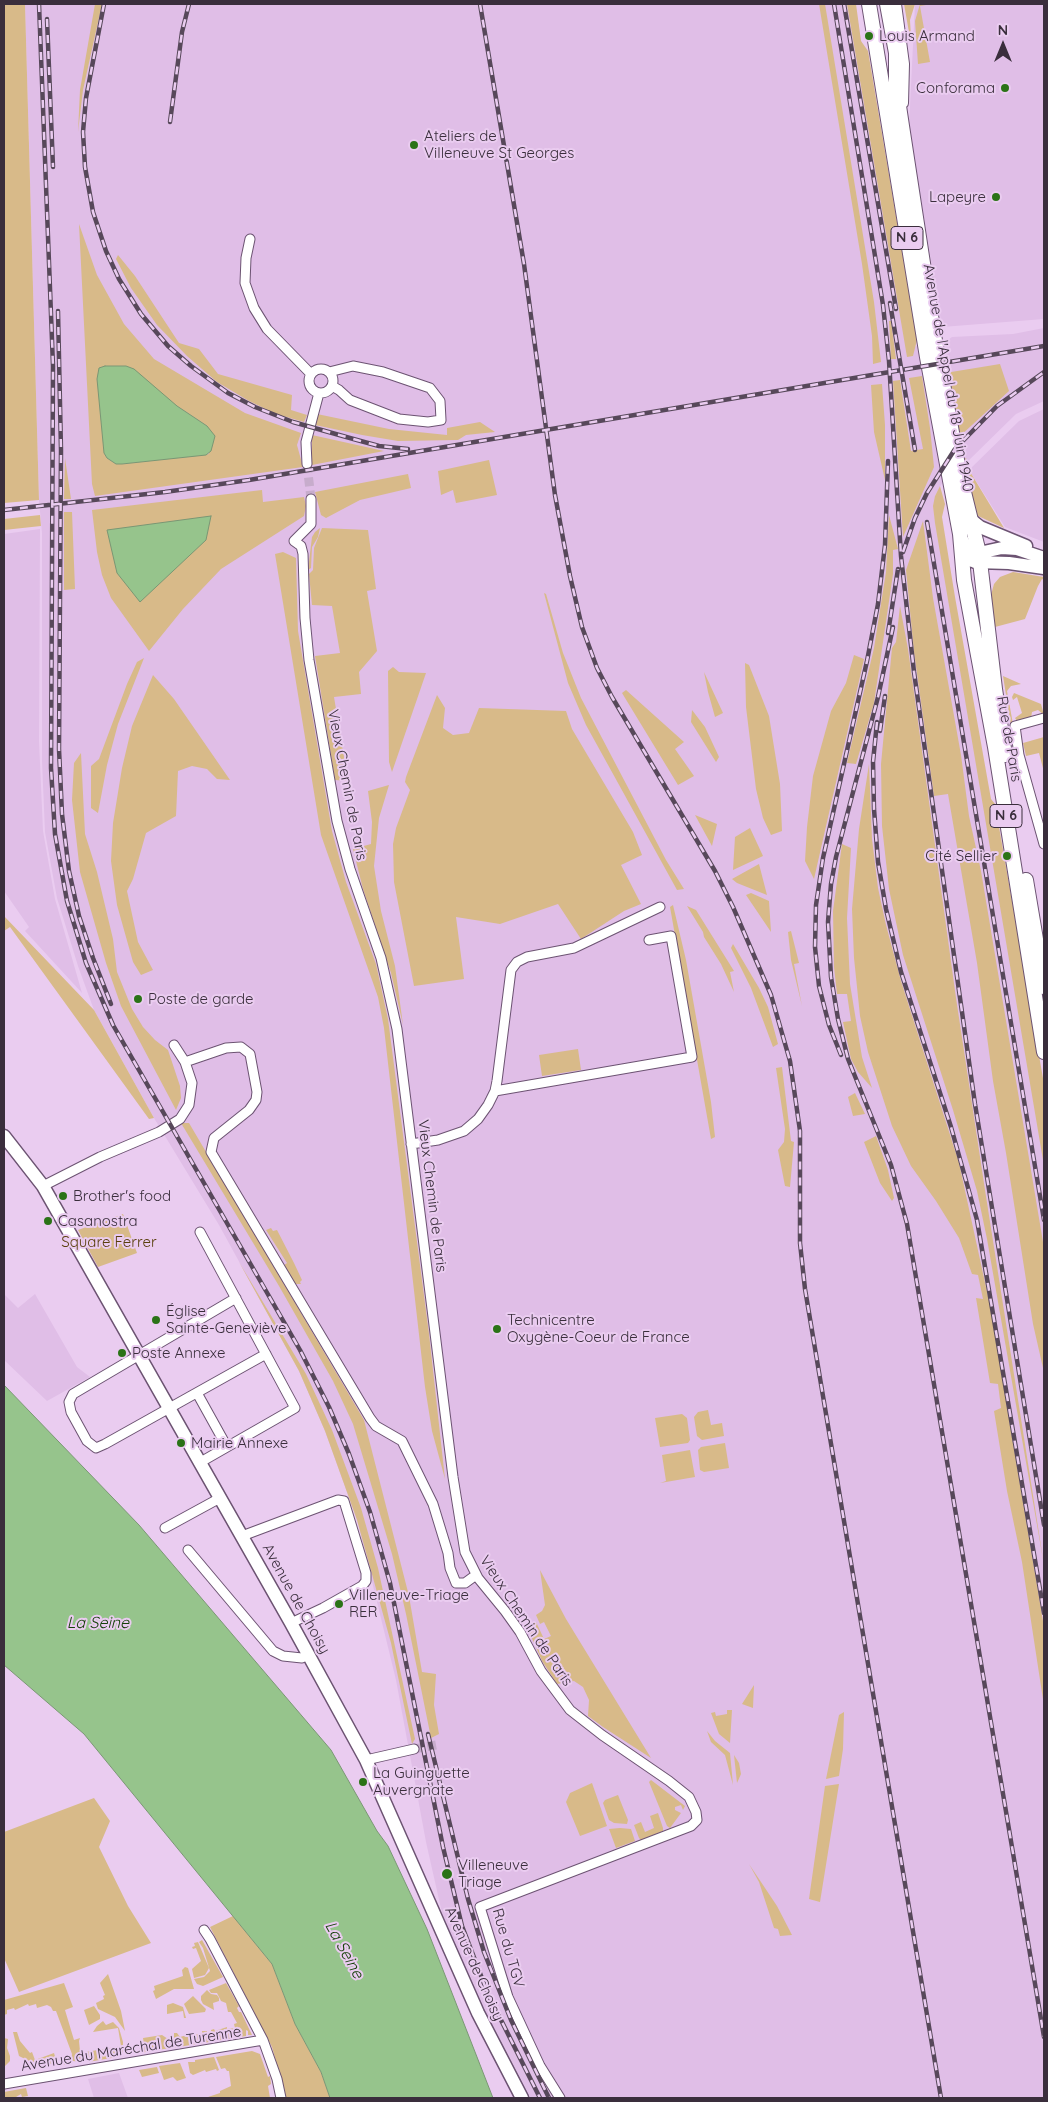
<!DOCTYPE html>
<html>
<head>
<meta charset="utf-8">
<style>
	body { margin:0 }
	#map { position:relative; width:1048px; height:2102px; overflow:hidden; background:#eaccf0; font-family:Quicksand,sans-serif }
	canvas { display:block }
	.frame { position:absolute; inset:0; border:5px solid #3a2e3c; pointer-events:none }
	.north { position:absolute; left:978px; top:20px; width:50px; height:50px; -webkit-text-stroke:4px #eaccf0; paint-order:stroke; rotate:0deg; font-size:14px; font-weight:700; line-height:20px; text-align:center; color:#3a2e3c }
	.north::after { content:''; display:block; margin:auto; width:18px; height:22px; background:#3a2e3c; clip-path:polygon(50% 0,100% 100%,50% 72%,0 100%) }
</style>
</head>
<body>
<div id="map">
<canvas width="1048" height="2102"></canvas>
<div class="frame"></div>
<div class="north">N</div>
</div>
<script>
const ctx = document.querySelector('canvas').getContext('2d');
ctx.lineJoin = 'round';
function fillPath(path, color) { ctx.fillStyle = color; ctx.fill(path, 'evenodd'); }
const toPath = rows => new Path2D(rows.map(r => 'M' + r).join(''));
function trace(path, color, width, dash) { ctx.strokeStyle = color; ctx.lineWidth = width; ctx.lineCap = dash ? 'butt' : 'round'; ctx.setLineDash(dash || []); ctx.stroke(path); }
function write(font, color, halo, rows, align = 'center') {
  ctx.font = font + ' Quicksand,sans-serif'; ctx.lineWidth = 4; ctx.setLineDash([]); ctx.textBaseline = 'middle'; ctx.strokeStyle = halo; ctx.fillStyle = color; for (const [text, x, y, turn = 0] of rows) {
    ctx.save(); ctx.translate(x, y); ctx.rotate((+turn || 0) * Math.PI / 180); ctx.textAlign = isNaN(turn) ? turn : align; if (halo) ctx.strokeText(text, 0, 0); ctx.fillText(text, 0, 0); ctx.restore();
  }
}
fillPath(toPath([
	[25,4,855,4,912,347,945,342,952,337,1013,334,1044,328,1044,401,1016,414,966,463,966,458,946,476,935,496,1044,1150,1044,2098,531,2098,487,2014,442,1913,426,1842,396,1680,357,1520,325,1431,299,1371,219,1225,154,1118,94,1010,78,966,57,898,45,832,42,761,42,533,39,500],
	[915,4,1044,4,1044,319,942,327,909,127],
	[1044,409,1044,542,1005,527,969,470,1019,421],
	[40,529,39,741,43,831,55,899,82,993,25,931,29,927,4,891,4,534],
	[4,1294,18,1308,35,1294,77,1367,90,1377,47,1401,4,1360],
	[119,2073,128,2098,94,2098,88,2079]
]), '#e0bee7');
fillPath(toPath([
	[4,4,25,4,39,500,4,503],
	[95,4,102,4,83,90,78,132,80,90],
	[819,4,825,4,874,302,881,362,873,364,872,336,862,264],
	[847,4,856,4,861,41,868,51,917,340,913,356,907,357],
	[904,4,915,4,910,20,911,38,910,38],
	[920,4,926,5,920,6,930,62,918,64,915,21],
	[79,224,97,275,124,324,154,359,245,413,301,433,297,445,303,467,95,496,92,484],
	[177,406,207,426,209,454,122,464,116,464,107,458,104,453],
	[118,255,135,276,179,343,199,349,218,374,292,395,291,410,307,415,304,422,276,414,249,401,217,382,187,356,157,325,131,288,116,259],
	[889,321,891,321,896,359,891,359],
	[1000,364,1009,391,959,437,945,373],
	[922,376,930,428,934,467,903,537,893,381,900,380,911,451,923,449,909,378],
	[882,384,885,425,885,480,874,432,871,385],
	[317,414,389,429,447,435,447,428,480,422,495,432,466,435,458,440,398,441,362,435,315,425],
	[312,435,384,451,312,465],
	[65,458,71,499,64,499],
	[966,458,969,470,1004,528,976,515,962,461],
	[489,460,497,495,456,503,453,490,441,495,438,471],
	[408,474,411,488,360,500,326,518,321,515,315,492],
	[940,486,945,504,942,517,955,597,991,799,995,804,1044,1084,1044,1166,935,523,933,506,935,496],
	[262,490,263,502,304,497,306,506,304,516,221,569,183,609,149,651,111,598,102,575,97,552,92,510],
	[64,512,72,512,75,589,64,590],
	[40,515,41,526,4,530,4,519],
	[889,515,898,549,893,550,893,574,878,676,874,703,856,764,847,763,874,648,886,572],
	[923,521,933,598,961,755,969,816,981,871,1044,1248,1044,1368,1043,1368,1033,1324,1006,1153,993,1081,977,963,948,794,934,796,914,652,906,570],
	[320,528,318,537,312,547,311,568,308,570,312,537,315,532],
	[322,528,368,530,376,589,367,591,377,651,359,672,361,694,334,697,348,781,335,780,315,656,340,653,332,606,312,605,309,574,313,570,314,548],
	[283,552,296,558,298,631,332,831,346,882,376,964,388,1019,429,1334,445,1479,432,1431,425,1387,384,1028,378,997,321,835,275,554],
	[1013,572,1044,577,1044,580,1042,579,1038,586,1025,619,995,627,991,595,994,584,1000,577],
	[544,593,546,594,563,653,581,698,666,860,684,889,677,890,586,725,568,683],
	[900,606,908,649,956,998,985,1190,1044,1565,987,1239,977,1191,953,1110,903,955,889,889,882,826,881,764,892,648,896,642],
	[854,655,864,659,814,879,805,861,807,827,813,776,831,711,846,683],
	[144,658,118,724,107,765,98,813,91,808,91,766,99,759,127,684,137,662],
	[745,663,749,665,769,716,780,784,782,831,771,835,763,818,756,789,746,707],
	[393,667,399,672,426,673,392,772,389,762,388,671],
	[704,672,723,713,715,717,708,692],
	[153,675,174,699,230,780,217,779,207,769,192,766,178,771,176,816,146,833,133,879,127,891,138,942,153,970,141,975,133,962,117,905,111,861,113,823,122,768,132,726],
	[1003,676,1021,684,1011,686,1007,691,1013,724,1011,726],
	[626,690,684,742,675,749,694,776,678,785,622,693],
	[1014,693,1041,704,1044,715,1038,710,1032,712,1031,718,1017,721,1015,718,1022,713,1017,697,1013,700,1012,697],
	[437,695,445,708,443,728,453,735,469,733,479,708,566,711,572,729,633,832,642,855,621,865,641,904,624,911,581,939,558,904,500,924,456,917,464,979,414,986,394,882,393,844,396,828,410,790,405,782,406,777],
	[692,710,705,727,719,757,716,762,691,722],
	[1044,737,1044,772,1039,753,1026,756,1023,743],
	[81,753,85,834,97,872,113,939,117,972,132,1009,143,1027,155,1040,168,1050,180,1086,181,1098,176,1110,121,1006,106,963,80,872,72,800,74,763],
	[869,764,872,839,878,888,886,925,901,981,959,1163,989,1301,1044,1627,1044,1706,1022,1562,1007,1491,994,1411,1001,1408,998,1384,990,1383,976,1298,983,1299,978,1275,972,1274,959,1238,936,1201,911,1166,892,1126,868,1052,860,1016,854,958,852,909,859,829],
	[389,785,379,818,374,866,381,911,395,966,403,1025,391,973,363,889,353,849,371,844,372,822,368,791],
	[695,815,717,824,712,846],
	[750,828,763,856,733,870,735,837],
	[842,844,851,848,847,918,850,984,862,1057,872,1088,858,1072,851,1059,843,1022,851,1021,847,994,837,994,834,967,833,911],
	[759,864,767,895,737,883,732,879],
	[751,893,769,901,771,932,746,895],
	[673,905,686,960,711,1102,715,1137,711,1139,670,907],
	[687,906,696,910,734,971,730,972,734,992,721,964,704,937,703,932],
	[4,916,94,1010,154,1118,149,1119,10,927,4,931],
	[791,931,799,963,794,964,802,1006,791,960,788,932],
	[733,944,759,988,768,1007,778,1044,773,1047,751,988,731,948],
	[578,1049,581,1070,542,1076,539,1055],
	[782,1067,791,1141,794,1142,790,1187,785,1186,778,1150,784,1142,785,1129,776,1068],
	[855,1093,865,1114,853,1116,848,1097],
	[181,1123,189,1123,364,1420,409,1596,422,1672,436,1674,434,1705,439,1734,431,1738,406,1614,392,1554,353,1424,333,1381,279,1286],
	[876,1136,888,1170,894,1198,892,1201,880,1183,864,1142],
	[123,1214,137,1253,98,1267,78,1230],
	[271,1228,273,1231,277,1230,294,1263,302,1280,300,1282,301,1284,293,1284,283,1266,287,1263,266,1230],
	[239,1262,306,1374,332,1430,361,1508,378,1568,415,1739,412,1744,391,1643,357,1520,325,1431,299,1371],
	[708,1410,711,1425,722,1423,724,1436,702,1440,697,1436,694,1417,698,1412],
	[682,1414,687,1418,690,1440,688,1443,660,1447,655,1418],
	[725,1443,729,1468,704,1472,700,1470,698,1450,701,1447],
	[690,1450,695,1477,660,1483,666,1481,662,1455],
	[540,1570,566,1619,651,1758,603,1727,588,1716,589,1700,583,1687,574,1681,557,1684,542,1661,527,1627,536,1622,544,1639,551,1636,544,1622,540,1624,536,1615,542,1611,545,1605],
	[754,1685,753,1708,742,1704],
	[727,1710,732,1710,730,1743,719,1734,711,1713,715,1712,716,1716,727,1714],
	[844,1712,843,1749,839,1776,826,1779,839,1715],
	[707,1731,715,1741,730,1753,733,1785,725,1755,711,1742],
	[734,1755,739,1763,741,1774,737,1783],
	[651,1780,685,1806,683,1810,681,1805,675,1807,675,1810,681,1813,670,1828,667,1826,649,1782],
	[592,1783,607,1826,580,1836,566,1802,570,1793],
	[839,1784,820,1902,809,1899,825,1786],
	[618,1795,628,1820,627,1824,614,1823,609,1820,603,1803,605,1800],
	[94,1798,110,1821,99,1847,128,1906,151,1943,19,1992,4,1958,4,1832],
	[658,1813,663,1828,663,1831,641,1840,639,1838,634,1825,641,1822,645,1832,654,1828,650,1816],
	[620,1828,631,1829,635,1841,616,1848,609,1829],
	[749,1864,777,1906,792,1935,780,1936,778,1929,774,1928,759,1882],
	[233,1916,272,1964,295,2024,321,2072,330,2098,286,2098,272,2047,210,1927],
	[202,1940,223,1977,203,1986,197,1984,194,1979,204,1977,210,1971,203,1948,199,1942],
	[198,1942,209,1968,205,1975,194,1978,192,1969,201,1961,196,1948,193,1949,192,1947,195,1946,194,1943],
	[185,1967,188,1968,194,1989,174,1989,156,1999,153,1991,155,1990,154,1986,183,1976,182,1970],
	[108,1974,121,2011,125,2031,115,2017,98,2009,96,2003,104,1999,103,1996,105,1995,100,1983],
	[64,1983,73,2007,65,2010,74,2040,80,2038,79,2041,81,2062,73,2061,64,2065,63,2062,71,2060,72,2054,56,2011,53,2011,51,2007,47,2005,37,2008,36,2004,29,2006,28,2004,15,2010,14,2008,7,2010,7,2014,4,2015,4,2000],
	[226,1983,239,2006,237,2008,239,2012,241,2012,252,2035,248,2035,248,2031,246,2030,246,2036,172,2048,171,2039,174,2038,174,2033,177,2033,180,2037,194,2033,195,2035,202,2033,202,2031,207,2031,207,2033,211,2032,211,2030,214,2029,215,2031,227,2027,227,2029,235,2028,234,2024,237,2023,231,2012,228,2012,226,2003,221,2001,217,1993,211,1993,209,1990],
	[207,1990,211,1994,217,1995,219,1998,219,2001,213,2003,214,2010,203,2004,201,2000,201,1996],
	[193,1996,206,2009,205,2012,189,2014,184,2004],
	[173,2003,183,2007,186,2018,184,2018,183,2011,167,2014,167,2005],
	[94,2006,100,2015,100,2019,89,2025,84,2010],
	[103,2021,106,2025,113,2022,119,2028,123,2042,123,2056,88,2062,86,2052,121,2046,118,2028,93,2032,97,2026],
	[13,2032,17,2032,20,2041,30,2053,32,2052,35,2060,54,2053,57,2063,35,2067,33,2063,19,2056],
	[162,2035,168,2039,170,2048,140,2053,139,2045,144,2044,143,2038],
	[4,2038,8,2039,7,2048,10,2056,10,2061,4,2067],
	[252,2051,260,2054,268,2077,270,2076,271,2084,268,2086,270,2098,205,2098,220,2093,220,2091,231,2086,229,2071,227,2071,225,2068,221,2069,216,2057],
	[214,2057,219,2070,217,2071,216,2069,206,2072,205,2070,193,2075,190,2073,188,2062,195,2062,195,2060],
	[180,2063,186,2078,177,2081,173,2077,164,2080,159,2066],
	[157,2067,159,2073,142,2077,139,2070],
	[26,2088,28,2096,22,2097,21,2094,16,2097,4,2097,4,2092]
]), '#d8ba89');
const water = toPath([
	[105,366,126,366,134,369,177,406,207,426,215,436,211,451,206,455,122,464,116,464,107,458,104,453,97,379,99,368,105,366],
	[211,516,206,540,140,602,117,573,107,530,211,516],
	[4,1385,139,1525,331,1750,377,1831,388,1846,427,1929,493,2098,330,2098,321,2072,295,2024,272,1964,84,1734,4,1665,4,1385]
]);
fillPath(water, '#96c48c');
trace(water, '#7a9774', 1);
trace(toPath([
	[307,464,311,499],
	[414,1749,436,1745]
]), '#c7accc', 9, [9, 4.5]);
const minor = toPath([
	[250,239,246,258,245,283,254,308,267,329,311,374],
	'309 381a12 12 0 1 1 24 0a12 12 0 1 1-24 0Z',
	[329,372,353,366,383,372,430,388,440,401,441,420,428,422,399,419,350,400,339,390,332,386],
	[307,464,306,442,319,393],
	[311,499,311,524,294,541,301,546,303,554,305,618,309,660,337,821,350,869,381,958,397,1029,453,1477,465,1552,478,1578,505,1611,520,1632,541,1671,570,1710,602,1735,669,1781,689,1797,696,1812,697,1820,691,1826,480,1907,508,1997,540,2066,560,2098],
	[1044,718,1015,726,1019,755,1044,844],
	[185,1062,226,1048,241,1047,250,1054,257,1092,256,1100,249,1110,214,1138,211,1152,370,1418,376,1426,402,1441,433,1504,448,1553,450,1568,456,1583,465,1583,476,1575],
	[495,1091,692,1057,671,936,649,940],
	[411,1144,438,1140,464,1131,478,1119,488,1105,495,1091,497,1081,511,970,517,962,527,957,574,948,660,907],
	[43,1186,100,1157,159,1132,180,1119,189,1105,192,1083,185,1062,174,1045],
	[236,1298,73,1394,69,1402,71,1412,87,1441,96,1448,105,1444,266,1354],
	[197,1393,227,1447],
	[199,1463,295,1408,200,1232],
	[165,1528,220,1498],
	[242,1536,338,1500,344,1501,366,1573,366,1581,362,1586,323,1608,291,1623],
	[188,1550,273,1651,283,1656,302,1658,308,1654],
	[366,1760,414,1749],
	[204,1930,210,1939,263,2040,277,2079,281,2098],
	[4,2084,263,2040]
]);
const tertiary = toPath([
	[896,4,904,64,903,103]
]);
const secondary = toPath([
	[970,519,980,527,1026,546],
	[963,541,969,556,975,562,1009,563,1044,568],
	[972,561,979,553,1002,548,1017,549,1044,558],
	[4,1136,43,1186,291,1623,366,1760,478,2013,522,2098]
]);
const primary = toPath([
	[869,4,927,357,960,534,964,580,995,747,1044,1052],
	[887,4,896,53,896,86,902,126,934,335,960,476,979,553,995,689,1005,755],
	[1026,880,1044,987]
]);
trace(minor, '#6c5372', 11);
trace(tertiary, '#6c5372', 12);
trace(secondary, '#6c5372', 15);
trace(primary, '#6c5372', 16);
trace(minor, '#fff', 9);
trace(tertiary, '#fff', 10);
trace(secondary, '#fff', 12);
trace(primary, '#fff', 14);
const rail = toPath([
	[39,4,53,366,51,768,55,834,67,901,86,963,113,1025,300,1350,329,1407,349,1454,370,1512,390,1583,443,1847,462,1926,488,1994,540,2098],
	[104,4,86,98,83,132,85,167,93,212,106,251,119,279,141,314,168,346,191,366,228,393,255,407,293,422,357,440,379,446,408,449],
	[480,4,524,264,555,495,570,576,582,627,597,668,612,697,715,871,733,907,771,995,790,1061,800,1131,800,1243,805,1289,941,2098],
	[834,4,883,305,889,361,901,556,914,672,975,1104,1044,1525],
	[844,4,896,309],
	[47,19,53,167],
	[170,122,182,32,189,4],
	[890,303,915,450],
	[58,311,61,450,59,749,62,814,69,871,79,916,93,958,111,1004],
	[4,510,165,492,249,480,1044,346],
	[927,522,1044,1220],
	[903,552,915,518,927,493,955,449,997,406,1044,372],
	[893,627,878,697,836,857,831,884,828,922,831,977,838,1019,848,1059,891,1165,907,1224,1044,2037],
	[888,633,898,569],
	[877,722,873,762,874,809,878,862,886,909,901,972,951,1127,977,1220,1044,1613],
	[880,731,885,696],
	[841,1055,829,1025,819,986,815,947,816,905,823,858,867,661,878,604,885,545,888,461],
	[428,1734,468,1899,484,1952,511,2020,549,2098]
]);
trace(rail, '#57485a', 4.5);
trace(rail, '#eaccf0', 2.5, [8]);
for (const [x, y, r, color] of [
	[869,36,5,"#2b7317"],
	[1005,88,5,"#2b7317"],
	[414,145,5,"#2b7317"],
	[996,197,5,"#2b7317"],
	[1007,856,5,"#2b7317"],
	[138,999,5,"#2b7317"],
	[63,1196,5,"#2b7317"],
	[48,1221,5,"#2b7317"],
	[156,1320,5,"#2b7317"],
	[497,1329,5,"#2b7317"],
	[122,1353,5,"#2b7317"],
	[181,1443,5,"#2b7317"],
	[339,1604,5,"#2b7317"],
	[363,1782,5,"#2b7317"],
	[447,1874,6,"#2b7317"]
]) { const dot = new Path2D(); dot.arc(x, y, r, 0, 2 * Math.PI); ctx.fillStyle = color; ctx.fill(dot); trace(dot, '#eaccf0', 2); }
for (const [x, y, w] of [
	[907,238,32],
	[1006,816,32]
]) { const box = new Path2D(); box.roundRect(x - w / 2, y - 11.5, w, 23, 4); ctx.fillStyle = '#eaccf0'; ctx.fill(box); trace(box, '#3a2e3c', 1); }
write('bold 14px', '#3a2e3c', null, [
	["N 6",907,238],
	["N 6",1006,816]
]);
write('15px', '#3a2e3c', '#eaccf0', [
	["Louis Armand",879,36],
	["Conforama",995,88,"right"],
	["Ateliers de",424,136],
	["Villeneuve St Georges",424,153],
	["Lapeyre",986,197,"right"],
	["Cité Sellier",997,856,"right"],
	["Poste de garde",148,999],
	["Brother's food",73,1196],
	["Casanostra",58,1221],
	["Église",166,1311],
	["Sainte-Geneviève",166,1328],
	["Technicentre",507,1320],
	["Oxygène-Coeur de France",507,1337],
	["Poste Annexe",132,1353],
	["Mairie Annexe",191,1443],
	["Villeneuve-Triage",349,1595],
	["RER",349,1612],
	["La Guinguette",373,1773],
	["Auvergnate",373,1790],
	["Villeneuve",458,1865],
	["Triage",458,1882]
], 'left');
write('15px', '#3a2e3c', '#eaccf0', [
	["Avenue de l'Appel du 18 Juin 1940",948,378,80],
	["Rue de Paris",1009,739,80],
	["Vieux Chemin de Paris",347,785,79],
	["Vieux Chemin de Paris",432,1196,83],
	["Avenue de Choisy",296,1599,61],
	["Vieux Chemin de Paris",526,1621,56],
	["Rue du TGV",508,1948,74],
	["Avenue de Choisy",474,1964,66],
	["Avenue du Maréchal de Turenne",131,2049,-9]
]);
write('15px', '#593f0c', '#eaccf0', [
	["Square Ferrer",109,1242]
]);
write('italic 16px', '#144208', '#eaccf0', [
	["La Seine",98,1623],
	["La Seine",344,1950,61]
]);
</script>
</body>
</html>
